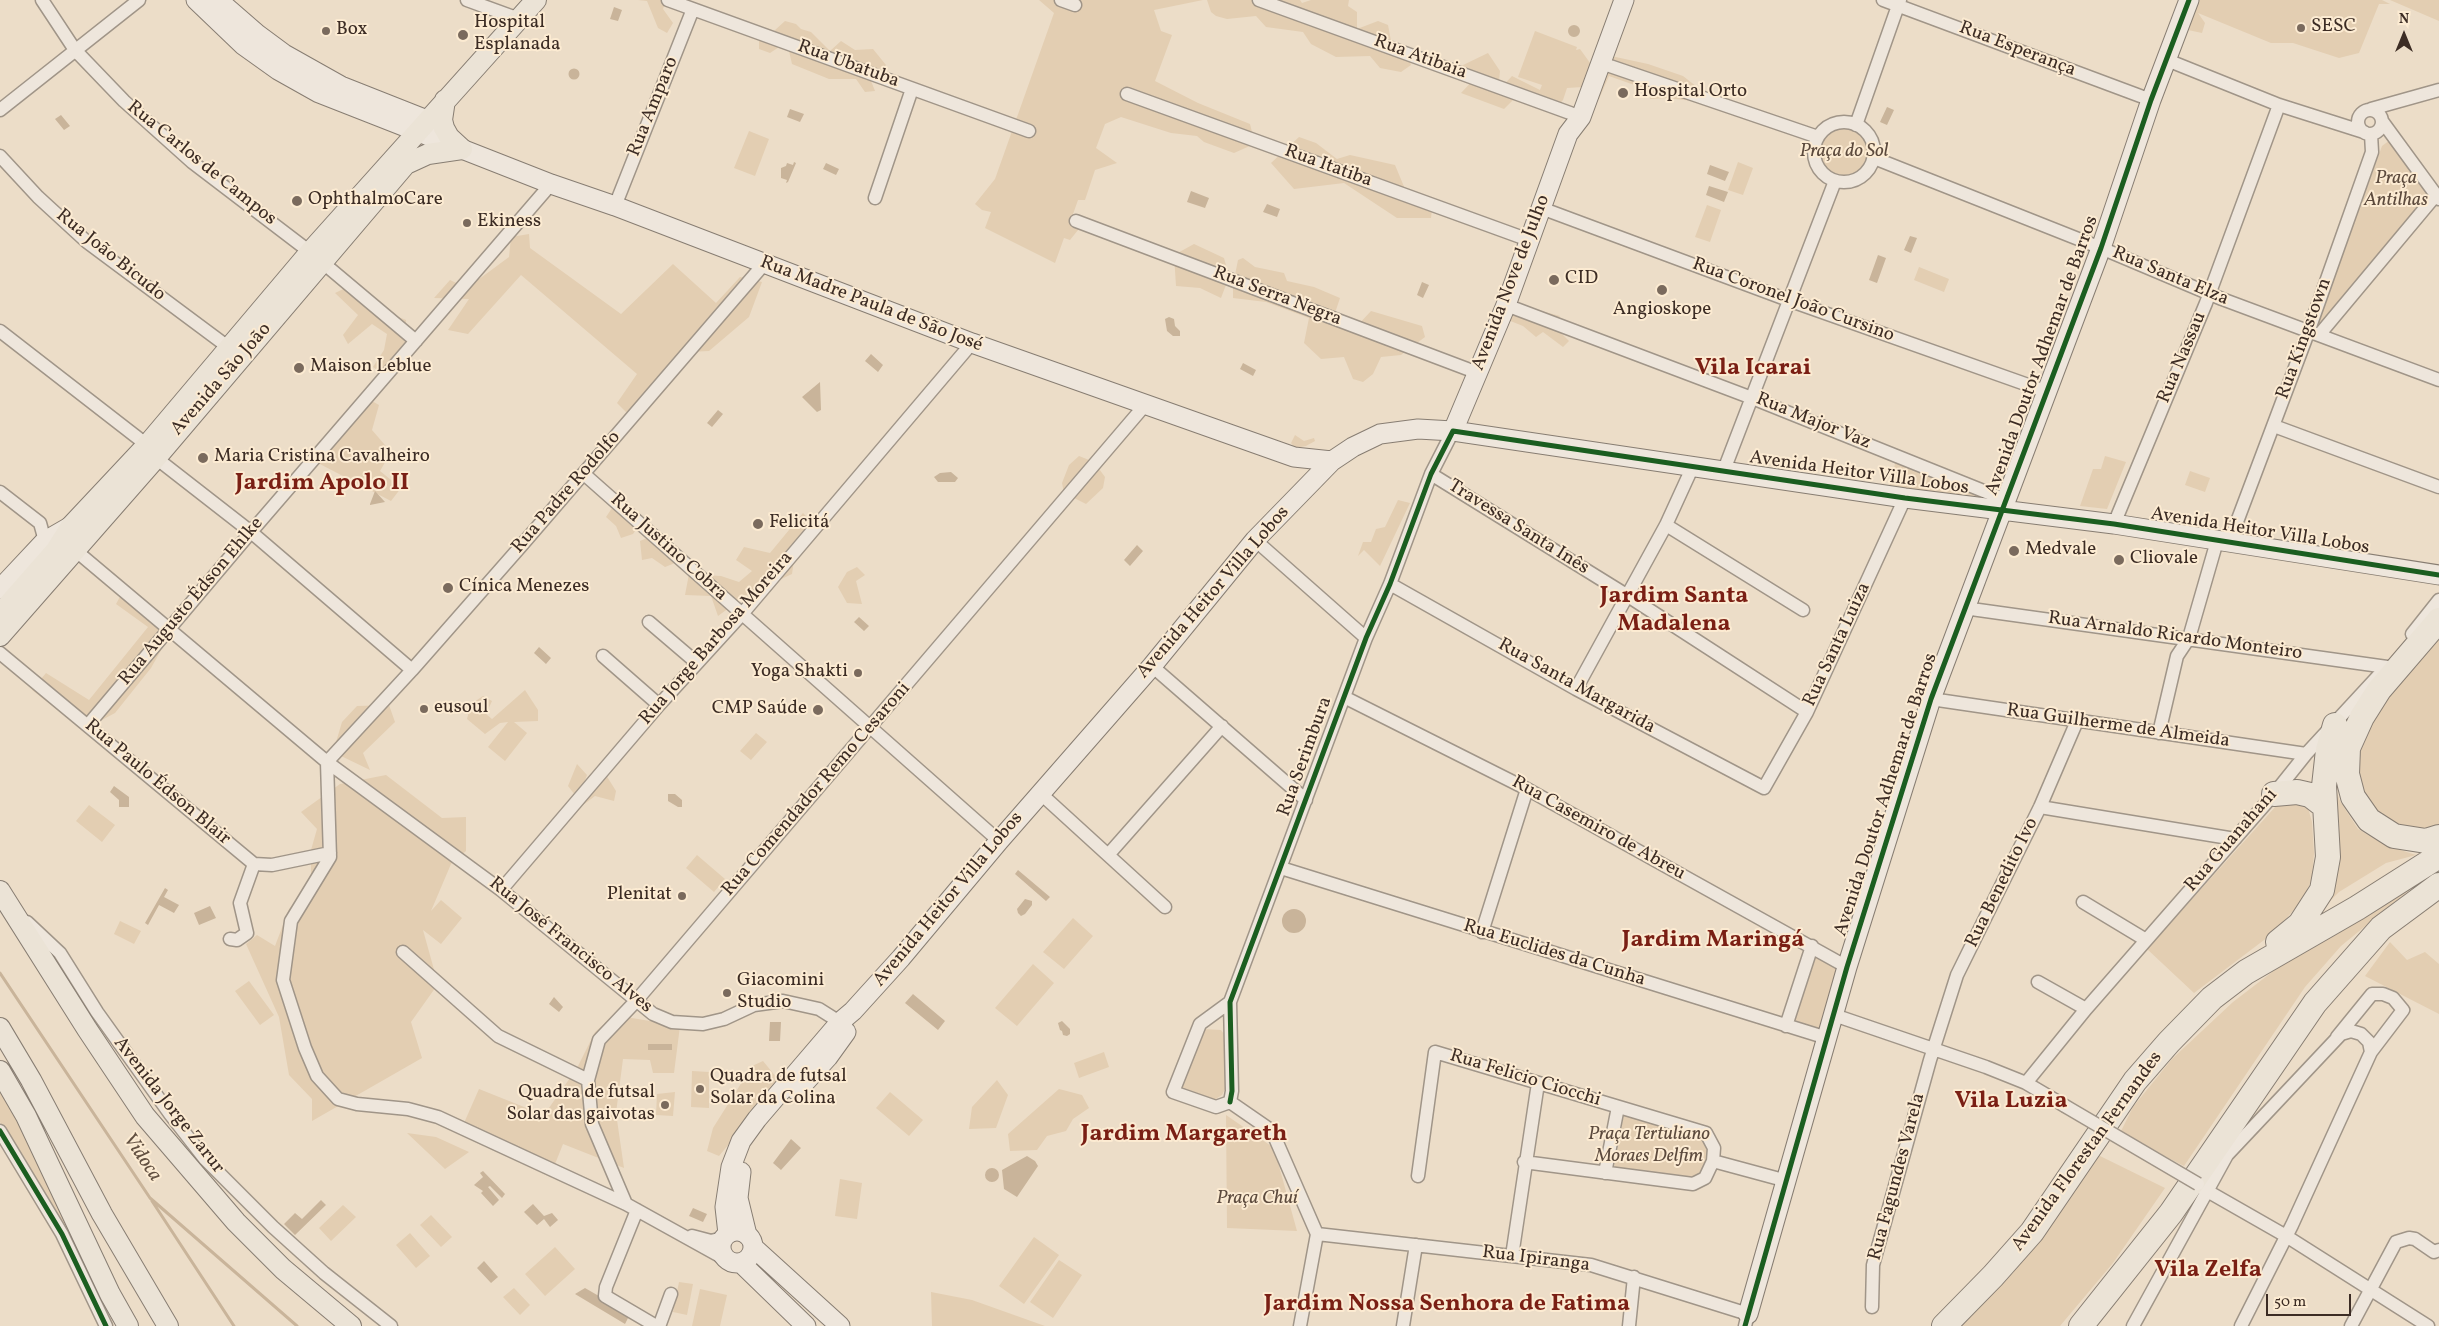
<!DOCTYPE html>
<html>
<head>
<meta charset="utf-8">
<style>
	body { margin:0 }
	#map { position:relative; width:2439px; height:1326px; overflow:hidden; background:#ecddc8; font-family:Vollkorn,serif }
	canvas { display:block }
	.north { position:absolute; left:2379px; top:10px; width:50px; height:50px; -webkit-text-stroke:4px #fcebd2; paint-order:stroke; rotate:0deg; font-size:14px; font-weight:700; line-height:20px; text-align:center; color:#3c2c24 }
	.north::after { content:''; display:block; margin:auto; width:18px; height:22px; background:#3c2c24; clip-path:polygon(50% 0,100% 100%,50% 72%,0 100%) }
	.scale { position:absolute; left:2266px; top:1294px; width:85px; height:22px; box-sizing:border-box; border:2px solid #3c2c24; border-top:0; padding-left:6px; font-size:15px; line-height:18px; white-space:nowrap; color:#3c2c24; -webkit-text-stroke:4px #fcebd2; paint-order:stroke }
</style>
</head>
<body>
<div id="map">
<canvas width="2439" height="1326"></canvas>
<div class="north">N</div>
<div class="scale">50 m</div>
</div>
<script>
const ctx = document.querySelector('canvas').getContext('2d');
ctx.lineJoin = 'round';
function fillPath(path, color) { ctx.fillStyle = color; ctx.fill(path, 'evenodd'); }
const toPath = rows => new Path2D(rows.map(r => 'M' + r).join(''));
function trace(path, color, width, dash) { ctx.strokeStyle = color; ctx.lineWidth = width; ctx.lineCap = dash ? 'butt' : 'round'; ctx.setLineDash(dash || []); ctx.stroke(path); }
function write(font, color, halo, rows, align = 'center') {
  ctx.font = font + ' Vollkorn,serif'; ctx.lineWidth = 4; ctx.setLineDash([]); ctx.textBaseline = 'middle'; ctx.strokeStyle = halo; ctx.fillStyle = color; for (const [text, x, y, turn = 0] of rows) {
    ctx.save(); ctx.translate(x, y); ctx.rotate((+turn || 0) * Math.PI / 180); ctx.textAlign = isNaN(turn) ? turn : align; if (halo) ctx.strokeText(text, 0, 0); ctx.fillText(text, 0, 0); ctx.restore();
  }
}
fillPath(toPath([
	[638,0,666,0,663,9,673,23,667,33,658,28,647,1],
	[1039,0,1203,0,1154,10,1161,31,1172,35,1155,81,1198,103,1250,124,1253,136,1252,145,1234,153,1204,142,1197,136,1171,133,1121,117,1105,124,1096,148,1117,163,1095,170,1085,200,1078,200,1072,217,1082,225,1070,240,1064,238,1055,263,985,228,991,212,982,210,975,204,995,179,1054,13],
	[1207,0,1300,0,1302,3,1311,0,1349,0,1348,6,1357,12,1357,29,1378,21,1388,25,1391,41,1407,49,1411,65,1401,72,1380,68,1370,56,1336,57,1311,44,1303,32,1266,27,1256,16,1227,19,1216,16,1211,12],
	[2189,0,2382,0,2390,4,2379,4,2359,53,2339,58,2293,43,2271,43,2198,13,2205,23,2202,33,2188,30,2190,22],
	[2390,0,2439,0,2439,21],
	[785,21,796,24,801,29,811,32,830,51,841,41,855,50,873,49,886,65,871,81,875,91,865,92,856,79,829,79,792,64,789,51,779,47,770,53,759,49,759,40,764,40],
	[1535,31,1577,47,1576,50,1580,49,1593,67,1611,56,1648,64,1683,76,1701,90,1693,101,1667,98,1650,99,1651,91,1609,76,1599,99,1583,87,1567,88,1563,100,1554,111,1540,109,1515,98,1504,109,1461,93,1477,76,1461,66,1488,53,1500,71,1498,91,1512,76,1540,90,1542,85,1518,77],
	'1819 153a25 25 0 1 1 50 0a25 25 0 1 1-50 0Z',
	[749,131,769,139,755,176,734,168],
	[1299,137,1316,143,1337,159,1350,155,1395,165,1405,189,1433,199,1431,218,1397,218,1344,183,1294,189,1271,163],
	[2390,140,2432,190,2327,328,2317,325,2382,146],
	[1738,162,1753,168,1743,195,1728,190],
	[1707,205,1721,210,1710,242,1695,237],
	[529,234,530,248,621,314,673,264,716,303,740,277,762,282,749,317,709,351,689,352,627,413,617,403,637,374,521,275,468,334,448,330,469,299,434,298,450,280,467,288,509,257,511,237],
	[1194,244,1224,258,1229,277,1221,298,1200,288,1176,286,1174,255],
	[1243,258,1255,267,1284,273,1287,281,1314,287,1340,298,1333,319,1357,326,1371,311,1422,326,1425,337,1401,355,1381,357,1373,374,1363,382,1353,379,1344,357,1321,359,1304,343,1309,318,1266,302,1233,298,1233,288,1244,292,1246,286,1235,275,1238,260],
	[1919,267,1949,279,1944,292,1914,280],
	[356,283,386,312,406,320,407,343,380,372,373,367,384,350,387,334,372,324,348,344,343,335,358,315,335,293],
	[1523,306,1560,316,1553,325,1569,341,1563,347,1543,332,1536,337,1523,326,1508,320,1506,314],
	[370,400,379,405,372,430,391,452,380,471,401,488,391,501,316,462],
	[1295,435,1304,441,1314,438,1315,441,1306,446,1295,448,1291,443],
	[1079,456,1094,462,1105,477,1103,488,1086,504,1064,493,1062,483,1069,465],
	[2105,456,2126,462,2107,509,2080,506,2093,469,2101,469],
	[1896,460,1984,496,1979,506,1887,495],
	[2190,471,2210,478,2205,492,2185,485],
	[1398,500,1410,503,1380,566,1364,550,1358,556,1363,542,1371,542,1376,529,1385,527],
	[614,505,642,521,633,534,621,538,616,526,606,517],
	[803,513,815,525,796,546,792,574,745,596,718,616,711,596,685,595,689,574,721,576,739,582,752,571,736,560,744,547,770,553],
	[652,536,675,563,665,567,652,558,642,560,640,541],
	[857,567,865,575,856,581,862,604,847,603,838,587,847,572],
	[122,593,147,614,168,638,151,668,115,713,83,730,32,690,46,673,89,700,148,627,116,604],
	[2439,633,2439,832,2392,830,2358,798,2357,734],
	[525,690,538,710,538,721,514,722,527,733,505,761,488,747,508,722,500,723,485,734,467,719,471,704,483,696,492,701,486,714,492,719],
	[389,705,395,722,363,753,370,770,339,755,334,749,342,722,357,706],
	[756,733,767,742,751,760,740,751],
	[577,764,587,775,584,783,606,775,616,791,614,801,595,796,583,805,568,786],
	[386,775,442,818,466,817,466,851,451,864,431,911,441,900,462,918,441,944,423,930,438,984,411,1022,422,1058,312,1121,312,1099,289,1075,279,1017,246,944,257,935,275,946,289,909,311,885,311,850,317,829,301,812,340,784],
	[2334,784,2340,801,2358,829,2385,845,2416,855,2386,863,2339,892,2318,913],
	[2286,795,2306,801,2312,822,2314,853,2312,879,2302,901,2272,934,2194,993,2147,949],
	[89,805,115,825,102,842,76,821],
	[697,855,725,879,714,892,686,868],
	[2423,879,2341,946,2305,987,2184,1166,2120,1133,2133,1107,2172,1059,2233,1002,2293,956],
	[1073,918,1093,936,1064,969,1043,952],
	[120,921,141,931,134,944,114,934],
	[2390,942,2407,960,2425,952,2439,964,2439,1014,2365,976],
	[1814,955,1836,969,1822,1030,1792,1021],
	[1033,964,1054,983,1017,1026,995,1008],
	[249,981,274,1015,260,1025,235,991],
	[614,1015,680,1026,674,1073,653,1073,650,1060,623,1059,616,1113,624,1168,563,1144,553,1169,464,1123,479,1089,544,1115,577,1068,595,1032],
	[1203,1029,1221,1030,1227,1038,1225,1089,1222,1095,1214,1100,1180,1088],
	[1104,1052,1109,1067,1079,1078,1074,1063],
	[763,1061,777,1078,773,1091,719,1156,707,1151,713,1128,752,1066],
	[692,1071,709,1072,709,1108,691,1107],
	[997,1080,1008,1095,996,1128,969,1129,972,1107],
	[0,1085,9,1101,71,1234,66,1235,0,1122],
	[1059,1089,1082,1095,1089,1108,1073,1119,1066,1131,1047,1136,1037,1150,1010,1151,1008,1134],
	[675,1092,673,1116,656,1115,657,1094],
	[890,1092,923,1120,909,1136,876,1108],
	[1624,1114,1704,1136,1710,1149,1703,1172,1691,1178,1614,1167],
	[1226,1115,1274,1148,1297,1231,1227,1228],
	[407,1133,436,1137,469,1152,445,1169],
	[2098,1155,2165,1188,2113,1263,2060,1326,1957,1326,2013,1273],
	[840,1179,862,1183,857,1219,835,1216],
	[343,1205,356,1217,331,1241,319,1228],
	[431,1215,452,1237,441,1247,420,1225],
	[410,1233,430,1256,416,1268,396,1245],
	[1034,1237,1059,1255,1024,1304,999,1286],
	[555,1247,575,1269,545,1296,525,1274],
	[1059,1260,1082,1275,1053,1318,1030,1302],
	[679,1282,693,1284,687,1315,673,1312],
	[514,1288,530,1305,520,1315,503,1297],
	[700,1289,727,1295,720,1326,692,1326],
	[931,1292,972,1300,1045,1326,932,1326]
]), '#e3ceb2');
fillPath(toPath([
	[614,7,622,10,618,21,610,19],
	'1568 31a6 6 0 1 1 12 0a6 6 0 1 1-12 0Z',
	'568.5 74a5.5 5.5 0 1 1 11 0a5.5 5.5 0 1 1-11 0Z',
	[1887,107,1894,110,1887,125,1880,122],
	[790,109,804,114,800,122,787,117],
	[61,115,70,126,64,130,55,119],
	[794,162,796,163,788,182,786,183,787,180,781,178,781,168,786,166,787,163,793,165],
	[826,163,839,169,836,175,823,169],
	[1710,165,1729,172,1725,181,1707,174],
	[1709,186,1728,192,1724,202,1706,195],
	[1191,191,1209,198,1205,208,1187,202],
	[1267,204,1280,209,1277,217,1263,212],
	[1910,236,1917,238,1911,253,1904,250],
	[1878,255,1886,258,1877,283,1869,280],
	[1422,282,1429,285,1423,298,1417,295],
	[1169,317,1174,319,1175,326,1180,331,1180,336,1173,336,1167,331,1165,319],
	[871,354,883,365,878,372,865,361],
	[1243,363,1256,370,1253,376,1240,369],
	[820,382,821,410,817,412,802,397],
	[718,410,723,414,712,427,707,423],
	[951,472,958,478,955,482,938,482,934,477,940,473],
	[375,491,385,502,370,505,370,504],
	[1137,545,1143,551,1130,566,1124,560],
	[859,617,869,626,864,631,854,622],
	[539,647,551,658,546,664,534,653],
	[114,786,129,797,129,807,119,807,119,800,110,792],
	[668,794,675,794,682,800,682,807,678,807,668,801],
	[1018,870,1050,897,1046,901,1015,874],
	[165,888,168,890,164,897,179,905,174,913,159,905,148,925,145,923],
	[1025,899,1032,901,1032,905,1025,914,1021,916,1018,913,1017,909],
	[210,906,216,918,199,925,194,913],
	'1282 921a12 12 0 1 1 24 0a12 12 0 1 1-24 0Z',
	[913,994,945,1021,938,1030,905,1003],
	[554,997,563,1007,559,1012,549,1004],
	[1062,1021,1070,1029,1070,1034,1067,1036,1063,1035,1062,1031,1060,1030,1058,1023],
	[770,1022,781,1022,780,1041,769,1041],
	[648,1044,672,1044,672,1050,648,1050],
	[791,1139,801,1148,781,1170,773,1163],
	[1027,1156,1035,1161,1038,1166,1017,1197,1004,1189,1002,1170],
	'985 1175a7 7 0 1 1 14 0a7 7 0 1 1-14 0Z',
	[483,1171,505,1194,502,1198,490,1186,488,1187,499,1200,493,1206,481,1193,483,1191,474,1185,483,1177,480,1173],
	[321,1200,326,1205,295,1235,284,1224,295,1213,302,1219],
	[533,1204,544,1216,552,1213,558,1220,550,1227,544,1219,537,1225,524,1212],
	[693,1208,707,1214,703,1222,689,1216],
	[484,1261,498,1277,491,1283,477,1268],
	[585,1288,630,1314,625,1324,575,1294]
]), '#c9b49a');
trace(toPath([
	[0,973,150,1198,297,1326],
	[152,1201,234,1326]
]), '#c9b49a', 3);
const street = toPath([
	[42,0,75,50,124,101,192,162,310,252],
	[467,0,519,19],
	[668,0,1029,131],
	[1061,0,1075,5],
	[1259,0,1581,117],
	[1883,0,2151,100],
	[2167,60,2279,105,2364,132],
	[1601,63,1818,137],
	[1127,94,1529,240],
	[2371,109,2439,90],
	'2358 122a12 12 0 1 1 24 0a12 12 0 1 1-24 0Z',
	[0,110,139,0],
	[2382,121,2439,199],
	'1814 152a30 30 0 1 1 60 0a30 30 0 1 1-60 0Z',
	[1856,125,1900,0],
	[0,156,38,197,87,242,228,347],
	[1874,158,2101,248,2222,299,2439,380],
	[875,198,912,89],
	[615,206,693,9],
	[1541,208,1788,300,2045,391],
	[1076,221,1470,370,1478,371],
	[322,262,416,341],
	[1506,305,1752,398,2006,500],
	[0,331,147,445],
	[2319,335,2436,195],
	[2274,426,2439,487],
	[156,458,251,532,412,670],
	[1724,470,1835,181],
	[584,474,999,841],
	[1431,474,1628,596,1807,712],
	[0,492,40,523,45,541],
	[2114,524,2206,303,2279,105],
	[1666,525,1803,610],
	[1255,540,1366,638],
	[2229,543,2305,341,2372,152,2371,134],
	[75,550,327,762,501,890,653,1014,672,1022,703,1024,724,1019,754,1005,783,1001,819,1009,846,1026],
	[1390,584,1576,689,1764,788,1807,712,1905,498],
	[1964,608,2387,667],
	[649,622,697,663],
	[2412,634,2439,600],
	[0,653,254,864,272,865,330,853],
	[603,656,659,705],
	[1152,666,1306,800],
	[1576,689,1666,525,1693,466],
	[1344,697,1527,789,1847,967],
	[1931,699,2306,754],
	[88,725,251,532,551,184],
	[2159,733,2177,656,2189,638,2217,541],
	[327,762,330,857,291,921,283,980,305,1048,317,1076,338,1099,357,1104,408,1109,438,1117,626,1204,727,1260],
	[327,762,412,670,521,546,764,264],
	[1040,793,1165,907],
	[2040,807,2235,839],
	[1108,855,1222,726],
	[1281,868,1827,1038],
	[501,890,659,705,742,614,972,343],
	[2083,902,2146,940],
	[27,922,60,953,97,1012,170,1114,205,1159,273,1227,324,1273,391,1326],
	[1482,932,1527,789],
	[230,939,237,940,247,933,240,903,254,864],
	[403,952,498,1036,588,1080],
	[2038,982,2086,1009],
	[1834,1015,1986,1067,2026,1083,2065,1106],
	[1786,1026,1812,946],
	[2026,1083,2086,1009,2274,794,2306,754,2379,675],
	[1230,1102,1232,1091,1230,1002,1366,638,1390,584,1431,474,1453,431],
	[1230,1102,1216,1107,1173,1092,1200,1024,1230,1002],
	[1230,1102,1272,1131,1317,1234],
	[0,1131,62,1234,106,1326],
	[1713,1161,1787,1181],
	[1605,1173,1618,1107],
	[1418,1176,1435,1052,1706,1133,1714,1148,1713,1161,1705,1178,1693,1184,1524,1162],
	[2202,1188,2286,1236,2428,1326],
	[626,1204,592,1124,588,1080,599,1040,636,1001,1145,405],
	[637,1210,606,1287,605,1296,656,1326],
	[1317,1234,1591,1265,1748,1314,1745,1326],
	[692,1236,711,1241,723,1238],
	[1512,1256,1538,1083],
	[1872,1307,1873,1265,1930,1060,1957,975,2040,807,2077,721],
	[657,1326,660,1324,671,1294],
	[1300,1326,1317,1234],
	[1403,1326,1416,1245],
	[1629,1326,1634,1277],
	[2133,1326,2227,1155,2341,1034,2351,1031,2361,1034,2369,1042,2371,1052],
	[2241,1326,2292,1225,2371,1052,2403,1010,2393,998,2383,994,2372,994,2337,1037],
	[2351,1326,2396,1242,2409,1238,2415,1239,2434,1252,2439,1250]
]);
const secondary = toPath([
	[196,0,243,45,278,70,319,93,551,184,615,206,972,343,1294,457,1332,461],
	[218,0,257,34,284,54,341,86,427,120],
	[1453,431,1506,305,1568,134,1581,117,1624,0],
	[0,589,45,541,71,526],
	[797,1091,828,1057,846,1032],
	[741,1172,738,1198,747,1235],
	'721 1247a16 16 0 1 1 32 0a16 16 0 1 1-32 0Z',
	[728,1234,725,1207,731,1167,741,1141,757,1119,840,1022,853,1011,901,958,999,841,1152,666,1255,540,1332,461,1353,447,1380,434,1418,429,1453,431,1905,498,2114,524,2439,575],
	[753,1247,840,1326],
	[741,1263,806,1326],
	[1748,1314,1847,967,1931,699,2101,248,2151,100,2189,0]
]);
const primary = toPath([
	[445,100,442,120,444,128,449,137,462,149],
	[404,165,428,154,462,149],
	[0,614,56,550,71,526,147,445,310,252,536,0],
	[0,636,156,458,411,158],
	[0,891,87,1029,145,1116,236,1222,283,1269,351,1326],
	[0,1028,31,1080,102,1214,168,1326],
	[0,1071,26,1116,110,1294,128,1326]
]);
const highway = toPath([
	[2439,620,2379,690,2362,717,2348,748,2347,774,2353,797,2369,820,2394,836,2426,841,2439,837],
	[2274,794,2297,792,2310,795,2323,805],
	[2278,942,2300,924,2322,890,2328,857,2324,786,2328,750,2335,725],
	[1944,1326,1993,1276,2032,1232,2135,1081,2169,1042,2212,998,2246,972,2357,908,2439,856],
	[2081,1326,2171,1213,2315,1003,2381,928,2439,885]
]);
trace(street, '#a09588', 15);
trace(secondary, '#877d72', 21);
trace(primary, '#877d72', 22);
trace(highway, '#877d72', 26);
trace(street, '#eee6dc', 12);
trace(secondary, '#eee6dc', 19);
trace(primary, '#ebe3d6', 20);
trace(highway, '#ebe3d6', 24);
const streetBridge = toPath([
	[2065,1106,2198,1184]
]);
trace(streetBridge, '#a09588', 15, []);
trace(streetBridge, '#eee6dc', 12);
trace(toPath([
	[1230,1102,1232,1091,1230,1002,1366,638,1390,584,1431,474,1453,431,1905,498,2114,524,2439,575],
	[0,1131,62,1234,106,1326],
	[1745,1326,1847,967,1931,699,2101,248,2151,100,2189,0]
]), '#1b5e20', 5);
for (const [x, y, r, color] of [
	[2301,28,5,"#7a6a5d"],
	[326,31,5,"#7a6a5d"],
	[463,35,6,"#7a6a5d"],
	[1623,93,6,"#7a6a5d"],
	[297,201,6,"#7a6a5d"],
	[467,223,5,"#7a6a5d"],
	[1554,280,6,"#7a6a5d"],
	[1662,290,6,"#7a6a5d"],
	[299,368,6,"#7a6a5d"],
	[203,458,6,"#7a6a5d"],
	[758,524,6,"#7a6a5d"],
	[2014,551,6,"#7a6a5d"],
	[2119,560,6,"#7a6a5d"],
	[448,588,6,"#7a6a5d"],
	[858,673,5,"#7a6a5d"],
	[424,709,5,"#7a6a5d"],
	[818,710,6,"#7a6a5d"],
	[682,896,5,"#7a6a5d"],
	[727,993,5,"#7a6a5d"],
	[700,1089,5,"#7a6a5d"],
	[665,1105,5,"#7a6a5d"]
]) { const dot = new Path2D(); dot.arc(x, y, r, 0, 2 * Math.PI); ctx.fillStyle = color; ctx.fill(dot); trace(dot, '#fcebd2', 2); }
write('19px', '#3c2c24', '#fcebd2', [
	["Hospital",474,24],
	["Esplanada",474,46],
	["SESC",2311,28],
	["Box",336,31],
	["Hospital Orto",1634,93],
	["OphthalmoCare",308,201],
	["Ekiness",477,223],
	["CID",1565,280],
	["Angioskope",1662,311,"center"],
	["Maison Leblue",310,368],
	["Maria Cristina Cavalheiro",214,458],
	["Felicitá",769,524],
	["Medvale",2025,551],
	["Cliovale",2130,560],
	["Cínica Menezes",459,588],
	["Yoga Shakti",848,673,"right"],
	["eusoul",434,709],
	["CMP Saúde",807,710,"right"],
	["Plenitat",672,896,"right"],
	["Giacomini",737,982],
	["Studio",737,1004],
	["Quadra de futsal",710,1078],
	["Solar da Colina",710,1100],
	["Quadra de futsal",655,1094,"right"],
	["Solar das gaivotas",655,1116,"right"]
], 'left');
write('19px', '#3c2c24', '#fcebd2', [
	["Rua Esperança",2017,50,21],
	["Rua Atibaia",1420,58,20],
	["Rua Ubatuba",848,65,20],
	["Rua Amparo",654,107,-68],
	["Rua Carlos de Campos",201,164,39],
	["Rua Itatiba",1328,167,20],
	["Rua João Bicudo",110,256,39],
	["Rua Santa Elza",2170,277,23],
	["Avenida Nove de Julho",1512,283,-69],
	["Rua Serra Negra",1277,297,21],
	["Rua Coronel João Cursino",1793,301,20],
	["Rua Madre Paula de São José",871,305,21],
	["Rua Kingstown",2305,339,-70],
	["Avenida Doutor Adhemar de Barros",2043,356,-70],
	["Rua Nassau",2183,358,-67],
	["Avenida São João",222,380,-49],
	["Rua Major Vaz",1813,422,22],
	["Avenida Heitor Villa Lobos",1859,474,8],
	["Rua Padre Rodolfo",567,493,-49],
	["Travessa Santa Inês",1518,528,32],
	["Avenida Heitor Villa Lobos",2260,532,9],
	["Rua Justino Cobra",668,548,42],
	["Avenida Heitor Villa Lobos",1214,593,-49],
	["Rua Augusto Édson Ehlke",192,602,-50],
	["Rua Arnaldo Ricardo Monteiro",2175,637,8],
	["Rua Jorge Barbosa Moreira",717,639,-49],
	["Rua Santa Luiza",1838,645,-65],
	["Rua Santa Margarida",1576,687,29],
	["Rua Guilherme de Almeida",2118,727,8],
	["Rua Serimbura",1306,757,-70],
	["Rua Paulo Édson Blair",157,783,40],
	["Rua Comendador Remo Cesaroni",817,790,-49],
	["Avenida Doutor Adhemar de Barros",1887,795,-72],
	["Rua Casemiro de Abreu",1598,829,29],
	["Rua Guanahani",2232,841,-49],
	["Rua Benedito Ivo",2003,883,-64],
	["Avenida Heitor Villa Lobos",949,900,-50],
	["Rua José Francisco Alves",570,946,39],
	["Rua Euclides da Cunha",1554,954,17],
	["Rua Felicio Ciocchi",1525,1079,17],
	["Avenida Jorge Zarur",168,1106,52],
	["Avenida Florestan Fernandes",2088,1152,-54],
	["Rua Fagundes Varela",1898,1177,-75],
	["Rua Ipiranga",1536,1260,7]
]);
write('italic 19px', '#5c4a3d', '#fcebd2', [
	["Praça do Sol",1844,153],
	["Praça",2396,180],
	["Antilhas",2396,202],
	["Praça Tertuliano",1649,1136],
	["Moraes Delfim",1649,1158],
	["Praça Chuí",1257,1200]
]);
write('italic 20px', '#625041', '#fcebd2', [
	["Vidoca",141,1158,56]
]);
write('bold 24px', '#7a1f14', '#fcebd2', [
	["Vila Icarai",1753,370],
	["Jardim Apolo II",322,485],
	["Jardim Santa",1674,598],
	["Madalena",1674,626],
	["Jardim Maringá",1713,942],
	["Vila Luzia",2011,1103],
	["Jardim Margareth",1184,1136],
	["Vila Zelfa",2208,1272],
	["Jardim Nossa Senhora de Fatima",1447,1306]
]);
</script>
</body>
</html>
